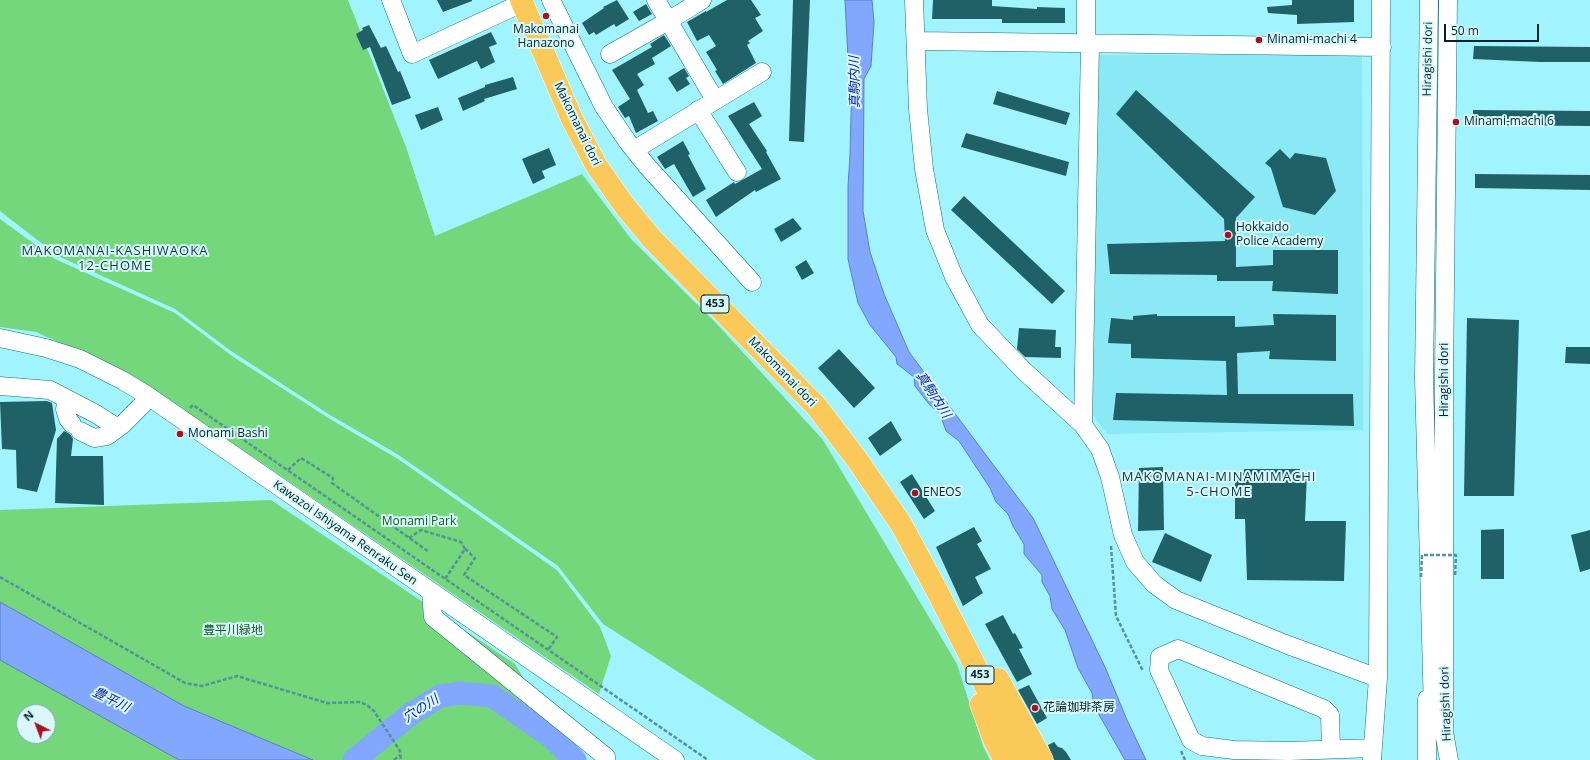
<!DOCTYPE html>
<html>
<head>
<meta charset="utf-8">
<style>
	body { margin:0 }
	#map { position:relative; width:1590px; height:760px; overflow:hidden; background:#a1f4fe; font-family:"Open Sans",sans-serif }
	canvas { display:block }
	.north { position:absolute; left:16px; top:704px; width:40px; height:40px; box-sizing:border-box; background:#d9f8fb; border:1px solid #82a3a7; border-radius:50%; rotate:318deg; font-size:11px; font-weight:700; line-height:16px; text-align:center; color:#002428 }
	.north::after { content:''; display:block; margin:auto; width:14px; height:18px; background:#a8111e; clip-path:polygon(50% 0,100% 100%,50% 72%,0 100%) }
	.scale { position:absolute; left:1444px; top:24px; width:95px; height:18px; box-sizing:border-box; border:2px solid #002428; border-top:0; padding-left:5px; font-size:12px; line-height:14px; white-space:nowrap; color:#002428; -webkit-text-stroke:3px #d9f8fb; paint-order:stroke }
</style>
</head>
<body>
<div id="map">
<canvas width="1590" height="760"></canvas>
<div class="north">N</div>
<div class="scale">50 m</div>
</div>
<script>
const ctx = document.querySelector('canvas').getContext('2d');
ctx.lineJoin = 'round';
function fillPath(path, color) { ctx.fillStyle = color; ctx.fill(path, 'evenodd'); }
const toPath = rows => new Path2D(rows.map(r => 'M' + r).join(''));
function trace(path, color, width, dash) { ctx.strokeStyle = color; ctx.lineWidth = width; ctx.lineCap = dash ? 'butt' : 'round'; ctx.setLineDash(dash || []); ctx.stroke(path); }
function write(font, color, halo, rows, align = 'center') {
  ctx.font = font + ' "Open Sans","Noto Sans JP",sans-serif'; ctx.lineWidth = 4; ctx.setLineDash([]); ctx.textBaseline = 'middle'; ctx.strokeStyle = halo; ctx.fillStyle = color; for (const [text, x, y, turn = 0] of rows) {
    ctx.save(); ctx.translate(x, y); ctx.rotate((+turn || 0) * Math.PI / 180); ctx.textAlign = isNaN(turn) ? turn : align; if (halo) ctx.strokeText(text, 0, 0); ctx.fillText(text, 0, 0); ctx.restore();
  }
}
fillPath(toPath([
	[1096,55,1362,55,1363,430,1107,434,1093,415]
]), '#8ae9f4');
fillPath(toPath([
	[0,0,348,0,406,147,435,236,582,174,631,239,717,324,823,440,957,664,983,746,990,760,816,760,603,624,558,566,397,454,330,415,231,351,175,309,58,256,0,211],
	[0,219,55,259,175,313,232,356,330,419,398,459,557,570,600,627,611,656,599,694,243,450,109,365,36,332,0,327],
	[271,500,515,664,573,760,0,760,0,510],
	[24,712,48,712,48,736,24,736]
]), '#75d77b');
const water = toPath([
	[845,0,872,0,874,22,871,66,864,79,863,211,870,252,884,294,909,352,1033,518,1105,667,1127,720,1146,760,1125,760,1094,706,1092,693,1078,668,1065,630,1052,609,1050,596,1042,582,1042,575,1024,554,1024,544,1013,526,1008,514,996,502,990,488,959,441,946,431,940,414,929,404,915,386,914,377,897,364,896,357,870,325,858,303,848,259,848,186,850,155,852,77,848,58,845,0],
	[0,602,184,706,313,760,179,760,0,660,0,602]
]);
fillPath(water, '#81a7ff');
trace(water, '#5a80be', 1);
trace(toPath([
	[354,760,412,713,440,696,461,693,492,696,550,736,575,760]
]), '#81a7ff', 23);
fillPath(toPath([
	[437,0,472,0,472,1,443,12],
	[617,0,629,19,616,27,614,24,596,35,594,32,589,35,582,23,604,8,603,7],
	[727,0,751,0,761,15,755,18,763,31,748,41,750,43,747,45,756,63,723,84,715,71,717,70,706,52,716,46,709,35,697,41,687,22,706,11,706,12],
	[793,0,810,0,804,142,789,141],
	[933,0,992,0,992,6,1037,9,1037,7,1065,8,1065,23,1002,23,1002,19,932,19],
	[1292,0,1354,0,1354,22,1297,24,1297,15,1268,13,1267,7,1292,5],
	[646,4,652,14,639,21,633,12],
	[369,25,381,48,386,46,398,72,400,71,411,98,392,105,370,47,363,50,356,34,363,30,362,28],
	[491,32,497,44,489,47,495,62,481,69,477,61,438,79,429,60],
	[664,35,671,46,652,58,655,64,637,74,644,85,637,90,648,113,653,111,658,121,636,133,629,116,625,118,618,107,630,99,612,70,652,47,650,44],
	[1474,46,1590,47,1590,62,1540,62,1473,59],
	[684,68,689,76,686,78,690,84,677,92,668,78],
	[513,77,517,89,484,99,485,101,463,111,458,98,485,87,485,85],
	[1136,90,1255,197,1236,218,1236,267,1273,265,1273,250,1338,250,1338,294,1272,291,1273,281,1217,281,1217,275,1110,274,1107,244,1225,241,1224,219,1116,114],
	[997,91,1070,113,1066,125,993,104],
	[754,102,762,116,749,124,767,151,766,152,781,179,756,192,755,190,716,217,706,200,734,182,735,184,762,169,728,116],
	[438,107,443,120,421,130,415,115],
	[1473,110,1590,111,1590,126,1473,125],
	[966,133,1069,162,1066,176,961,147],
	[683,141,690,154,688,155,706,189,693,197,674,164,665,169,657,157],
	[549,148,556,165,542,171,545,178,533,184,522,159],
	[1280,149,1290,159,1295,153,1326,158,1336,191,1315,215,1283,207,1271,168,1265,163],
	[1475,174,1590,175,1590,190,1475,188],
	[964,196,1065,291,1052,304,951,210],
	[793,218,802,229,781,242,774,229],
	[806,260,814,273,802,280,795,267],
	[1157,314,1157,316,1235,316,1235,327,1274,325,1273,314,1336,315,1336,361,1269,359,1270,351,1237,353,1238,394,1353,394,1354,426,1113,420,1116,393,1227,395,1226,361,1131,358,1131,344,1108,343,1111,318,1133,320,1133,316],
	[1467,318,1519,320,1514,496,1464,496],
	[1019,328,1056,330,1055,347,1061,347,1061,358,1025,357,1017,349],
	[1566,347,1590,347,1590,364,1565,363],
	[839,349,875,388,854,408,818,368],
	[47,401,52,403,56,430,37,492,17,488,16,450,2,449,0,402],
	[891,421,902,440,880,456,868,438],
	[64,431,70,434,73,439,71,456,103,456,104,505,55,503,57,439],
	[1163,467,1164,530,1138,531,1139,468],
	[1244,469,1300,469,1299,473,1307,473,1305,521,1346,521,1344,581,1247,580,1245,519,1235,519,1235,473,1244,473],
	[912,474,935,511,924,519,900,482],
	[974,527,982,541,977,544,991,569,975,577,983,593,963,606,936,547],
	[1504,529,1504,579,1481,579,1481,530],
	[1590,530,1590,569,1580,572,1571,535],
	[1165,533,1212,555,1201,582,1152,562],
	[1003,615,1013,634,1015,633,1023,648,1019,649,1032,674,1017,682,985,624],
	[1029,685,1047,718,1037,724,1018,690],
	[1054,742,1058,747,1062,748,1066,752,1071,760,1054,760,1048,745]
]), '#206168');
const minor = toPath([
	[391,0,412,54,522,3],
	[551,0,604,107,627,141,647,166,752,282],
	[656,0,715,100],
	[914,0,918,109,924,169,935,230,954,277,980,325,1023,370,1083,425,1100,449,1110,477,1123,535,1135,562,1154,584,1176,600,1288,645,1378,678],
	[1429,0,1424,378,1433,711],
	[1448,0,1444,378,1444,732,1449,760],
	[916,41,1382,47],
	[1086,44,1086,0],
	[610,54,668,21,702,0],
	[698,110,737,172],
	[634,150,762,72],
	[0,338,46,348,80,359,122,380,145,394,675,760],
	[0,386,50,390,96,414,118,428],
	[68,400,65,409,68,419,72,424],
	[1083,425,1090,44],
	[80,431,94,438,107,436,122,425,150,397],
	[431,592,433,617,606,757,606,760],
	[1331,749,1330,715,1324,709,1178,649,1160,657,1159,670,1191,740,1202,746,1234,750,1289,751,1373,748],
	[1372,760,1378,678,1381,0],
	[1427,760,1427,699]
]);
const highway = toPath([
	[521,0,572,119,596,165,624,205,652,239,817,407,858,461,901,524,937,591,1023,760],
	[998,679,1042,760],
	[981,704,995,742,1005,760]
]);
trace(minor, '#12717a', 19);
trace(highway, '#fff', 23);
trace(toPath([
	[190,408,193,405,708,760],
	[288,470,301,458,333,478,332,483,429,552],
	[409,538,421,530,461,542,465,549,445,579],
	[1111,546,1116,616,1143,671],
	[465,549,475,558,464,575,557,637,548,650],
	[0,577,185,683,202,686,237,676,327,703,360,702,367,705,374,711,400,751,401,760],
	[1181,751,1185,760],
	[394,760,400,755]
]), '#559199', 2.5, [4, 2]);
trace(minor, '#fff', 18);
trace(highway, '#fac95a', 22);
trace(toPath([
	[1421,577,1422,555,1456,555,1455,577]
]), '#559199', 2.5, [4, 2]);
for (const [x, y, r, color] of [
	[546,16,4,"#a8111e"],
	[1259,40,4,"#a8111e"],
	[1456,122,4,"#a8111e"],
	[1228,235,4,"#a8111e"],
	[180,434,4,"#a8111e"],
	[915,493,4,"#a8111e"],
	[1035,708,4,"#a8111e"]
]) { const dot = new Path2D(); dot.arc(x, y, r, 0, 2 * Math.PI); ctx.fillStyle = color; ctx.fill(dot); trace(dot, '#d9f8fb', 1.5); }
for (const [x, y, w] of [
	[715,304,28],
	[980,675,28]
]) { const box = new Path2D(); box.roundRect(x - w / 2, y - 9, w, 18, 3); ctx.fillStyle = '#d9f8fb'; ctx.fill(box); trace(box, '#002428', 1); }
write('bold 11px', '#002428', null, [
	["453",715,304],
	["453",980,675]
]);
write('12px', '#002428', '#d9f8fb', [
	["Makomanai",546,30,"center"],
	["Hanazono",546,44,"center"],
	["Minami-machi 4",1267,40],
	["Minami-machi 6",1464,122],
	["Hokkaido",1236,228],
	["Police Academy",1236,242],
	["Monami Bashi",188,434],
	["ENEOS",923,493],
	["花論珈琲茶房",1043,708]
], 'left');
write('12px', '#002428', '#d9f8fb', [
	["Hiragishi dori",1428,59,-89],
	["Makomanai dori",577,124,64],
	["Makomanai dori",782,372,46],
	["Hiragishi dori",1445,380,-90],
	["Kawazoi Ishiyama Renraku Sen",345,533,35],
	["Hiragishi dori",1446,704,-92]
]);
write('12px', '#125c1e', '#d9f8fb', [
	["Monami Park",419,522],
	["豊平川緑地",233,631]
]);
write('italic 13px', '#061c9a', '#d9f8fb', [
	["真駒内川",855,82,-91],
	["真駒内川",933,395,57],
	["豊平川",111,700,26],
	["穴の川",421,709,-33]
]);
ctx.letterSpacing = '1px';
write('13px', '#0b3a3f', '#d9f8fb', [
	["MAKOMANAI-KASHIWAOKA",115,251],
	["12-CHOME",115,266],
	["MAKOMANAI-MINAMIMACHI",1219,477],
	["5-CHOME",1219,492]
]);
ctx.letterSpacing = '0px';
</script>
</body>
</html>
